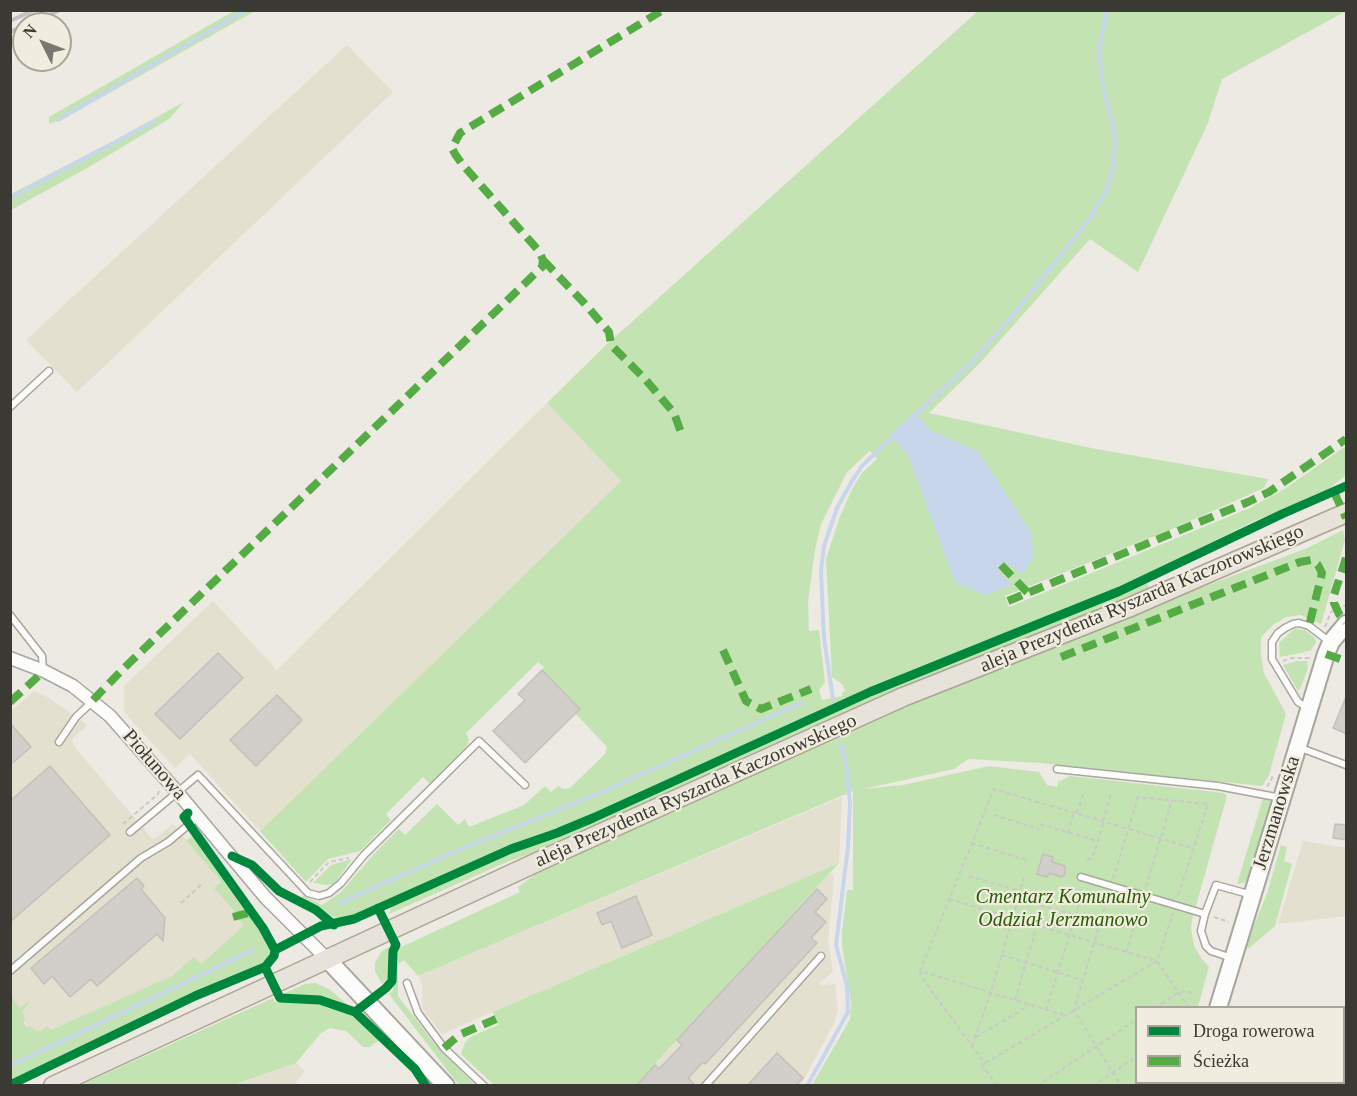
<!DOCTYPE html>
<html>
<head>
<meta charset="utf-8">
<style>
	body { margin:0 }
	#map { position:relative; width:1357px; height:1096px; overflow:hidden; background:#eceae2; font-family:"Times New Roman",serif }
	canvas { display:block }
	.frame { position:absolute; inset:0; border:12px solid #3a3933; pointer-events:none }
	.legend { position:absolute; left:1135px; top:1006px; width:210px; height:78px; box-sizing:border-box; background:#f0ecde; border:2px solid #a7a49a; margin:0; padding:8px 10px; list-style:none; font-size:18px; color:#3a3933 }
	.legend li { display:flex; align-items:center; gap:12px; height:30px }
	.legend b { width:30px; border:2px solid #a7a49a }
	.north { position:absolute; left:12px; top:12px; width:60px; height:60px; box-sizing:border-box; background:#f0ecde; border:2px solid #a7a49a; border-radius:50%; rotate:312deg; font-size:16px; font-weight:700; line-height:24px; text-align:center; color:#3a3933 }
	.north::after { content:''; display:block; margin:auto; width:21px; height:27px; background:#787770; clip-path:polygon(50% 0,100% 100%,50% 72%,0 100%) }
</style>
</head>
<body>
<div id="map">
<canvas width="1357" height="1096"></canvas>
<div class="frame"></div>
<ul class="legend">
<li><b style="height:8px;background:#00873e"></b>Droga rowerowa</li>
<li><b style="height:8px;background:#55ac45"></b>Ścieżka</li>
</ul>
<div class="north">N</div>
</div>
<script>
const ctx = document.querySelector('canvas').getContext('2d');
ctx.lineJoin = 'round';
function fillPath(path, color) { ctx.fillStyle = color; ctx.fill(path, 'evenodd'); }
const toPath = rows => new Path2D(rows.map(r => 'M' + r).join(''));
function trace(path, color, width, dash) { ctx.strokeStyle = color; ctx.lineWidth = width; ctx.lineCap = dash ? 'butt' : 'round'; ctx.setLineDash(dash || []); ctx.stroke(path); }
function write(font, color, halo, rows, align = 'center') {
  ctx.font = font + ' "Times New Roman",serif'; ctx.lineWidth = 4.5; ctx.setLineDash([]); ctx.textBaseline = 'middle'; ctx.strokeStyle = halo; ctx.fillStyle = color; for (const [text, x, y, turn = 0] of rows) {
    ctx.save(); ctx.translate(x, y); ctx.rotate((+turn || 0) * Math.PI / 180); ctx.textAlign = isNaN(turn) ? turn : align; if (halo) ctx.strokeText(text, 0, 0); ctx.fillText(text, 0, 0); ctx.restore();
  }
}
fillPath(toPath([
	[347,45,393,92,77,392,26,340],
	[547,403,621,481,260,831,190,754,175,768,124,712,124,686,213,601,277,670],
	[34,691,47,697,85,723,87,726,73,738,72,742,74,746,153,840,173,824,221,882,252,926,206,963,37,1040,11,1000,10,712],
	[842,797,839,863,442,1034,423,1010,422,985,418,976],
	[1303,841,1346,848,1346,916,1278,924],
	[830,873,834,876,828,942,833,972,819,983,821,985,835,984,838,1010,835,1021,801,1085,636,1086],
	[296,1063,305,1071,294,1085,234,1086]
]), '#e3e0d0');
fillPath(toPath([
	[234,11,255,11,65,118,49,124,49,117],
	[978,11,1346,11,1222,79,1208,123,1138,272,1090,239,980,363,929,413,1096,449,1268,479,1264,488,1172,529,1005,596,1009,607,1250,508,1286,488,1346,446,1346,475,1330,488,1250,523,1126,585,842,700,561,829,496,852,364,912,349,918,334,917,302,899,302,895,322,905,340,893,374,854,399,829,405,835,437,804,458,825,465,819,469,827,524,805,545,786,551,792,558,786,563,789,570,788,605,754,607,747,575,713,580,708,542,670,544,667,538,662,466,733,469,740,467,746,430,784,423,777,386,814,391,820,360,851,328,859,306,882,260,831,621,481,547,403,605,346],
	[870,451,877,459,862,473,853,487,840,516,826,559,832,677,843,685,845,691,842,693,842,696,822,700,819,690,825,682,819,630,809,631,808,601,815,550,821,524,847,472],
	[184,102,169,119,89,167,11,210,11,194,115,140],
	[1343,530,1345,540,1321,624,1300,615,1287,617,1274,624,1261,637,1261,655,1264,673,1286,714,1269,775,1262,786,1040,763,968,759,954,769,863,789,903,785,989,766,1039,772,1047,785,1057,787,1058,782,1070,776,1224,793,1227,796,1192,920,1191,928,1194,946,1202,959,1209,967,1198,1007,1136,1008,1136,1082,1165,1083,1160,1085,812,1085,850,1019,851,1002,842,946,842,932,847,890,853,890,853,791,418,976,404,960,398,964,398,996,434,1043,475,1085,460,1085,454,1079,389,994,393,990,396,951,399,948,520,892,518,887,544,868,891,711,1165,601,1305,549],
	[1146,582,1150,589,551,847,509,861,389,914,391,906,395,904,508,853,568,832,833,712,1091,607],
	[1294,629,1305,630,1314,637,1316,642,1311,650,1301,653,1280,657,1279,643],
	[1297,661,1307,661,1308,668,1300,689,1298,691,1283,665],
	[1263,798,1271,801,1272,810,1253,874,1246,882,1237,884],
	[193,836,219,874,246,912,237,914,214,888,221,882,186,840],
	[1281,845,1287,847,1284,861,1292,864,1275,926,1248,949,1246,944,1267,894],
	[352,859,337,880,332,884,327,885,313,883,331,865],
	[839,863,636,1085,494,1085,461,1054,465,1042,472,1036,498,1025,493,1012],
	[250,916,263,931,271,947,271,953,269,959,261,965,169,1004,11,1081,11,996,20,1008,27,1002,29,1004,24,1008,22,1013,24,1014,25,1021,23,1022,27,1027,29,1026,36,1031,41,1031,47,1026,51,1030,172,976,194,957,201,964,244,926,238,918],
	[389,947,389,974,388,978,382,984,375,971,375,963,382,951],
	[315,983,329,989,348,1005,347,1007,318,997,288,996,283,994,305,984],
	[273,998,275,1002,320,1003,353,1015,380,1037,379,1040,370,1047,363,1047,346,1031,330,1028,321,1033,296,1063,234,1085,81,1085]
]), '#c4e3b3');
fillPath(toPath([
	[914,412,932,431,978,451,1032,534,1033,557,1023,574,1004,562,997,570,1012,585,985,595,955,582,908,455,890,435]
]), '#c8d6eb');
trace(toPath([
	[58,120,246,10],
	[10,198,155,121],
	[912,418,970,364,1009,320,1091,217,1105,192,1112,175,1115,143,1114,128,1103,87,1099,49,1107,10],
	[833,699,824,638,821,571,824,546,837,508,852,481,862,466,894,435],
	[340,903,454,852,593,796,801,703],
	[10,1066,253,950],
	[807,1086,848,1012,847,986,836,945,848,847,850,803,846,764,841,744]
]), '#c8d6eb', 4);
const building = toPath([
	[218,653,243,678,180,739,155,714,218,653],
	[542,670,580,709,525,763,493,731,525,700,518,694,542,670],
	[277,695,302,720,256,766,230,740,277,695],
	[1346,697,1347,697,1347,734,1333,728,1346,697],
	[10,723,31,747,10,765,10,723],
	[50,766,110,835,10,922,10,801,50,766],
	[1335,824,1347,825,1347,840,1333,838,1335,824],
	[1043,854,1053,857,1052,862,1065,866,1065,874,1062,877,1049,873,1047,877,1037,874,1043,854],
	[137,878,144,886,141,889,165,918,163,941,157,934,97,986,91,979,70,997,52,976,44,984,31,968,137,878],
	[817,889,827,899,815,912,826,922,811,938,817,943,705,1064,703,1062,688,1078,696,1086,636,1086,655,1065,659,1069,682,1045,677,1040,817,889],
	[636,896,652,935,622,948,611,921,602,925,597,913,636,896],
	[777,1053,803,1078,795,1086,747,1086,777,1053]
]);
fillPath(building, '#d2cec9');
trace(building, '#c3c0bb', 1.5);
const lane = toPath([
	[10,407,49,371],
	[10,615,42,656,43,670],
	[1309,709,1298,702,1272,659,1272,642,1278,633,1285,628,1293,624,1299,623,1309,626,1330,642],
	[59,742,76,717,93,701],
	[1298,747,1346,765],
	[1057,769,1218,786,1281,798],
	[130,832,198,775,308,893,319,896,329,893,341,883,364,855,479,741,525,785],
	[1081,877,1205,914],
	[1232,958,1211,951,1206,946,1201,931,1205,914,1216,885,1252,895],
	[10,971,141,858,168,842,198,817],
	[407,983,418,1013,444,1048,484,1086],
	[705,1086,821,956]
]);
const street = toPath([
	[10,658,44,671,73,686,110,716,178,793,265,897,328,960]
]);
const secondary = toPath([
	[328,960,446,1086],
	[1218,1008,1326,654,1331,642,1346,624],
	[1192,1086,1193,1082]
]);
const primary = toPath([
	[53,1086,546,858,903,697,1128,608,1346,513]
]);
trace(lane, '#a7a69f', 9);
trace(street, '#a7a69f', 15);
trace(secondary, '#a7a69f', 20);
trace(primary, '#aca492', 21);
trace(toPath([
	[1325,627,1331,612,1346,605],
	[1283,661,1291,658,1310,658],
	[1267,787,1273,776],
	[1077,813,1084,792],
	[994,815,1039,829],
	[1103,821,1111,793],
	[123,824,158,794,159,791],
	[1040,824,1098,841],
	[1068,833,1074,812],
	[972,843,1029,861],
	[1087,860,1093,857,1104,821],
	[969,876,1020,891],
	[1113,879,1138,797,1208,804,1178,896],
	[310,882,329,862,349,858],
	[1146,887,1172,800],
	[1109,893,1074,1010,1121,1086],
	[949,899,1157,961,1189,1008],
	[1018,899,1076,915],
	[181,903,203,883],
	[1214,917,1229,922],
	[1126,953,1141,904],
	[1002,955,1082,980],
	[920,971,921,976,985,1064],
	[1015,1000,1043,905],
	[1155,1008,1178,993,1185,991,1195,994],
	[1046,1010,1081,898,1077,893],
	[1064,1015,920,971,994,789,1193,848],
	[976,1037,1030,1005],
	[972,1046,991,992,1024,878],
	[997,1086,982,1065,1157,961,1173,913],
	[1037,1086,1136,1020],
	[1093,1086,1136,1057]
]), '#cac9c7', 2, [4.5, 3]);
trace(lane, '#fcfcfb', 6);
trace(street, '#fcfcfb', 12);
trace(secondary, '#fcfcfb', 16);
trace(primary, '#e8e3da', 18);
trace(toPath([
	[10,21,34,10],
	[30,24,60,10],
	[10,32,24,26]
]), '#c2c1bf', 4);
trace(toPath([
	[543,260,586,305,609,332,611,345,645,379,674,413,682,435],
	[1334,492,1346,518],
	[1346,558,1334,595,1334,603,1339,614,1346,622],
	[1001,565,1028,593],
	[1008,601,1248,502,1269,492,1346,439],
	[723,650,746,701,761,709,811,689],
	[1326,654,1346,661],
	[1061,657,1300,562,1311,560,1318,565,1322,573,1309,626],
	[93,700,123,669,542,267,543,260,539,251,462,164,455,154,452,148,460,133,663,10],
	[10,702,44,671],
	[233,917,252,912],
	[444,1048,459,1035,496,1019]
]), '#55ac45', 8, [15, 8]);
trace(toPath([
	[188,813,184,817,263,928,275,950],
	[232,856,252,865,279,891,316,910,334,925],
	[265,967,274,956,275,950,321,926,354,919,511,849,557,833,593,818,870,692,1120,591,1282,514,1346,486],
	[355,1012,386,988,392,981,393,951,396,945,378,908],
	[10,1085,195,996,265,967,280,998,320,1000,355,1012,415,1069,426,1086]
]), '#00873e', 9);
write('20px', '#3a3933', '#f0ecde', [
	["aleja Prezydenta Ryszarda Kaczorowskiego",1142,599,-23],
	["Piołunowa",154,765,49],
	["aleja Prezydenta Ryszarda Kaczorowskiego",696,791,-24],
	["Jerzmanowska",1277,813,-73]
]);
write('italic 20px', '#265c02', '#f0ecde', [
	["Cmentarz Komunalny",1063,898],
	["Oddział Jerzmanowo",1063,921]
]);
</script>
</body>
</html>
